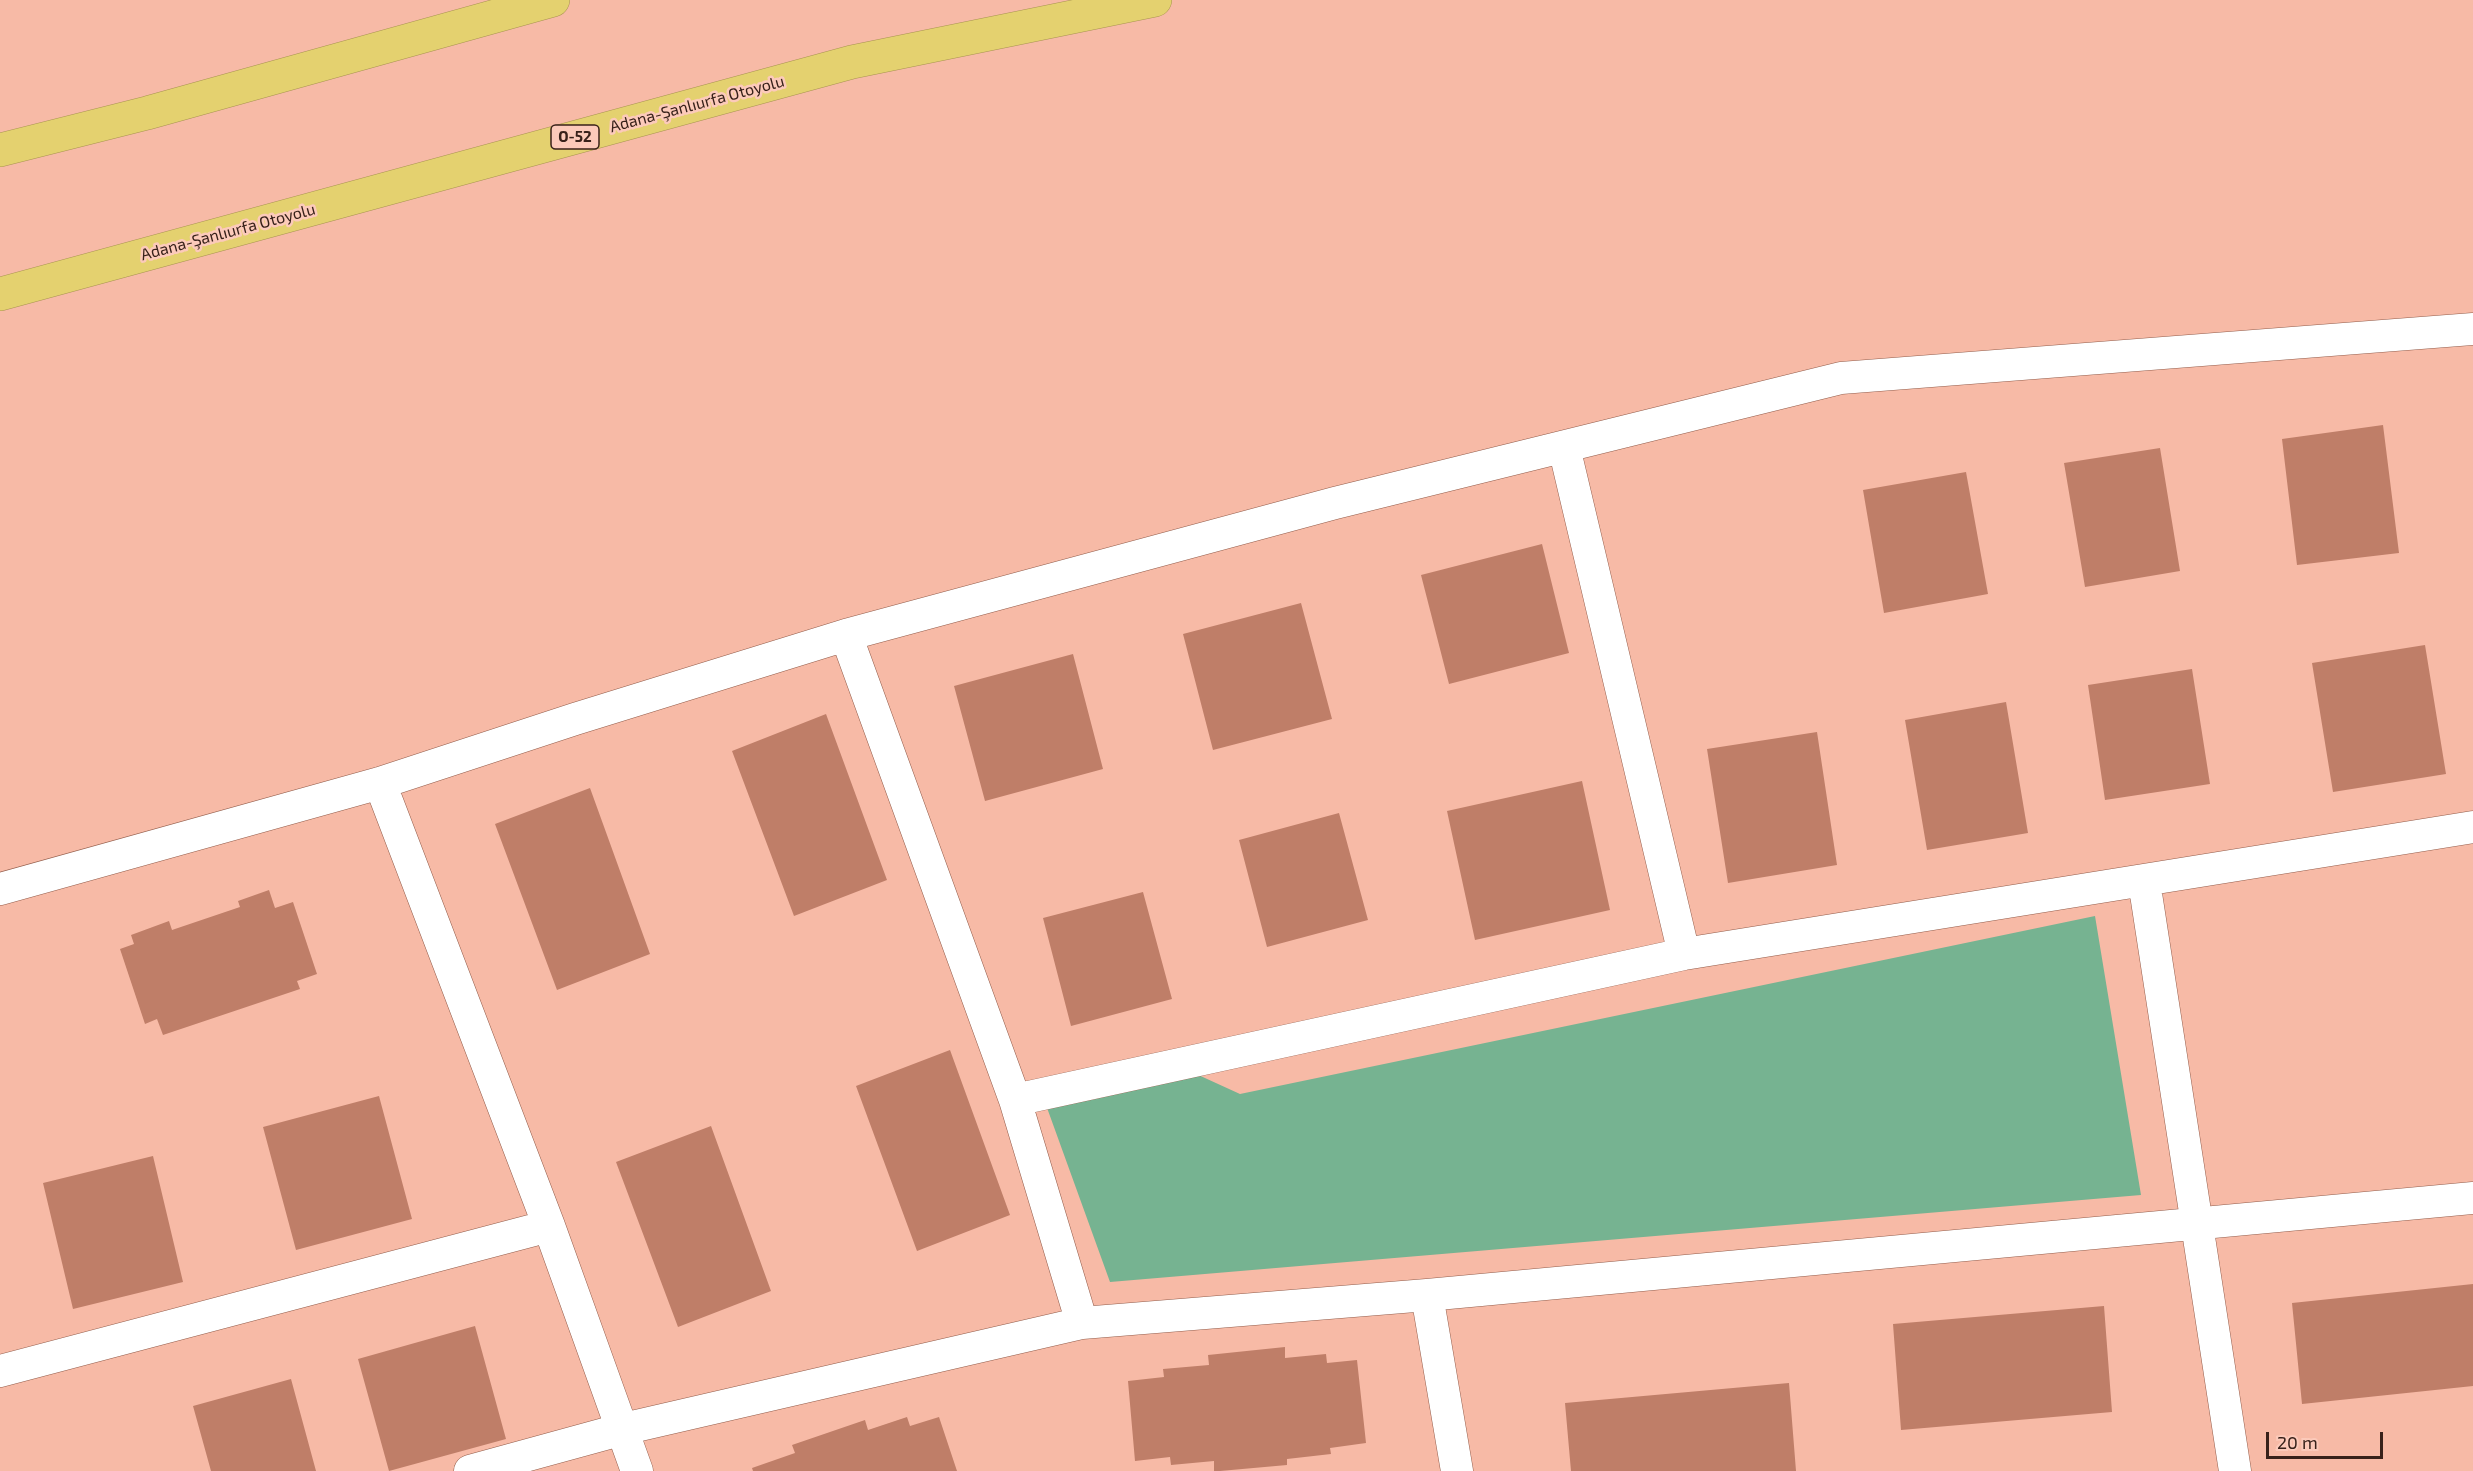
<!DOCTYPE html>
<html>
<head>
<meta charset="utf-8">
<style>
	body { margin:0 }
	#map { position:relative; width:2473px; height:1471px; overflow:hidden; background:#f7baa6; font-family:"Exo 2",sans-serif }
	canvas { display:block }
	.scale { position:absolute; left:2266px; top:1432px; width:117px; height:27px; box-sizing:border-box; border:3px solid #38211a; border-top:0; padding-left:8px; font-size:18px; line-height:21px; white-space:nowrap; color:#38211a; -webkit-text-stroke:4px #fccaba; paint-order:stroke }
</style>
</head>
<body>
<div id="map">
<canvas width="2473" height="1471"></canvas>
<div class="scale">20 m</div>
</div>
<script>
const ctx = document.querySelector('canvas').getContext('2d');
ctx.lineJoin = 'round';
function fillPath(path, color) { ctx.fillStyle = color; ctx.fill(path, 'evenodd'); }
const toPath = rows => new Path2D(rows.map(r => 'M' + r).join(''));
function trace(path, color, width, dash) { ctx.strokeStyle = color; ctx.lineWidth = width; ctx.lineCap = dash ? 'butt' : 'round'; ctx.setLineDash(dash || []); ctx.stroke(path); }
function write(font, color, halo, rows, align = 'center') {
  ctx.font = font + ' "Exo 2",sans-serif'; ctx.lineWidth = 5; ctx.setLineDash([]); ctx.textBaseline = 'middle'; ctx.strokeStyle = halo; ctx.fillStyle = color; for (const [text, x, y, turn = 0] of rows) {
    ctx.save(); ctx.translate(x, y); ctx.rotate((+turn || 0) * Math.PI / 180); ctx.textAlign = isNaN(turn) ? turn : align; if (halo) ctx.strokeText(text, 0, 0); ctx.fillText(text, 0, 0); ctx.restore();
  }
}
fillPath(toPath([
	[2095,916,2141,1195,1110,1282,1046,1105,1194,1073,1240,1094]
]), '#76b391');
fillPath(toPath([
	[2383,425,2399,553,2297,565,2282,439],
	[2160,448,2180,571,2085,587,2064,463],
	[1966,472,1988,594,1884,613,1863,490],
	[1542,544,1569,653,1449,684,1421,575],
	[1301,603,1332,719,1213,750,1183,634],
	[2425,645,2446,774,2333,792,2312,663],
	[1073,654,1103,769,985,801,954,686],
	[2192,669,2210,784,2105,800,2088,685],
	[2006,702,2028,833,1927,850,1905,720],
	[826,714,887,880,794,916,732,751],
	[1817,732,1837,865,1728,883,1707,749],
	[1582,781,1610,910,1475,940,1447,811],
	[590,788,650,954,557,990,495,824],
	[1339,813,1368,920,1267,947,1239,840],
	[269,890,275,908,293,902,317,974,297,981,300,989,163,1035,157,1019,145,1024,120,949,134,944,131,935,169,921,172,930,240,907,238,901],
	[1143,892,1172,999,1071,1026,1043,918],
	[950,1050,1010,1215,917,1251,856,1086],
	[379,1096,412,1219,296,1250,263,1127],
	[711,1126,771,1291,678,1327,616,1162],
	[153,1156,183,1282,73,1309,43,1183],
	[2473,1284,2473,1386,2302,1404,2292,1303],
	[2104,1306,2112,1412,1901,1430,1893,1324],
	[475,1326,506,1439,389,1471,358,1359],
	[1285,1347,1285,1358,1326,1354,1327,1363,1357,1360,1366,1443,1330,1448,1331,1454,1287,1459,1287,1465,1220,1471,1214,1471,1214,1461,1171,1465,1170,1457,1135,1461,1128,1381,1164,1377,1163,1369,1209,1365,1208,1355],
	[291,1379,316,1471,211,1471,193,1406],
	[1789,1383,1796,1471,1571,1471,1565,1403],
	[907,1417,910,1426,939,1417,957,1471,753,1471,752,1468,795,1453,792,1445,865,1420,868,1430]
]), '#bf7e68');
const street = toPath([
	[1564,447,1684,954],
	[846,635,1015,1100,1082,1323],
	[380,783,549,1226,637,1471],
	[2144,881,2235,1471],
	[0,889,380,783,575,719,846,635,1335,503,1841,378,2473,329],
	[1015,1100,1684,954,2473,827],
	[1427,1295,1457,1471],
	[0,1371,549,1226],
	[470,1471,623,1429,1082,1323,1427,1295,2473,1198]
]);
const highway = toPath([
	[0,150,147,113,553,0],
	[0,294,852,62,1155,0]
]);
trace(street, '#935d4b', 33);
trace(highway, '#a89351', 34);
trace(street, '#fff', 32);
trace(highway, '#e4d16f', 33);
for (const [x, y, w] of [
	[575,137,48]
]) { const box = new Path2D(); box.roundRect(x - w / 2, y - 12, w, 24, 4.5); ctx.fillStyle = '#fccaba'; ctx.fill(box); trace(box, '#38211a', 1.5); }
write('bold 15px', '#38211a', null, [
	["O-52",575,137]
]);
write('16px', '#38211a', '#fccaba', [
	["Adana-Şanlıurfa Otoyolu",697,104,-15],
	["Adana-Şanlıurfa Otoyolu",228,232,-15]
]);
</script>
</body>
</html>
